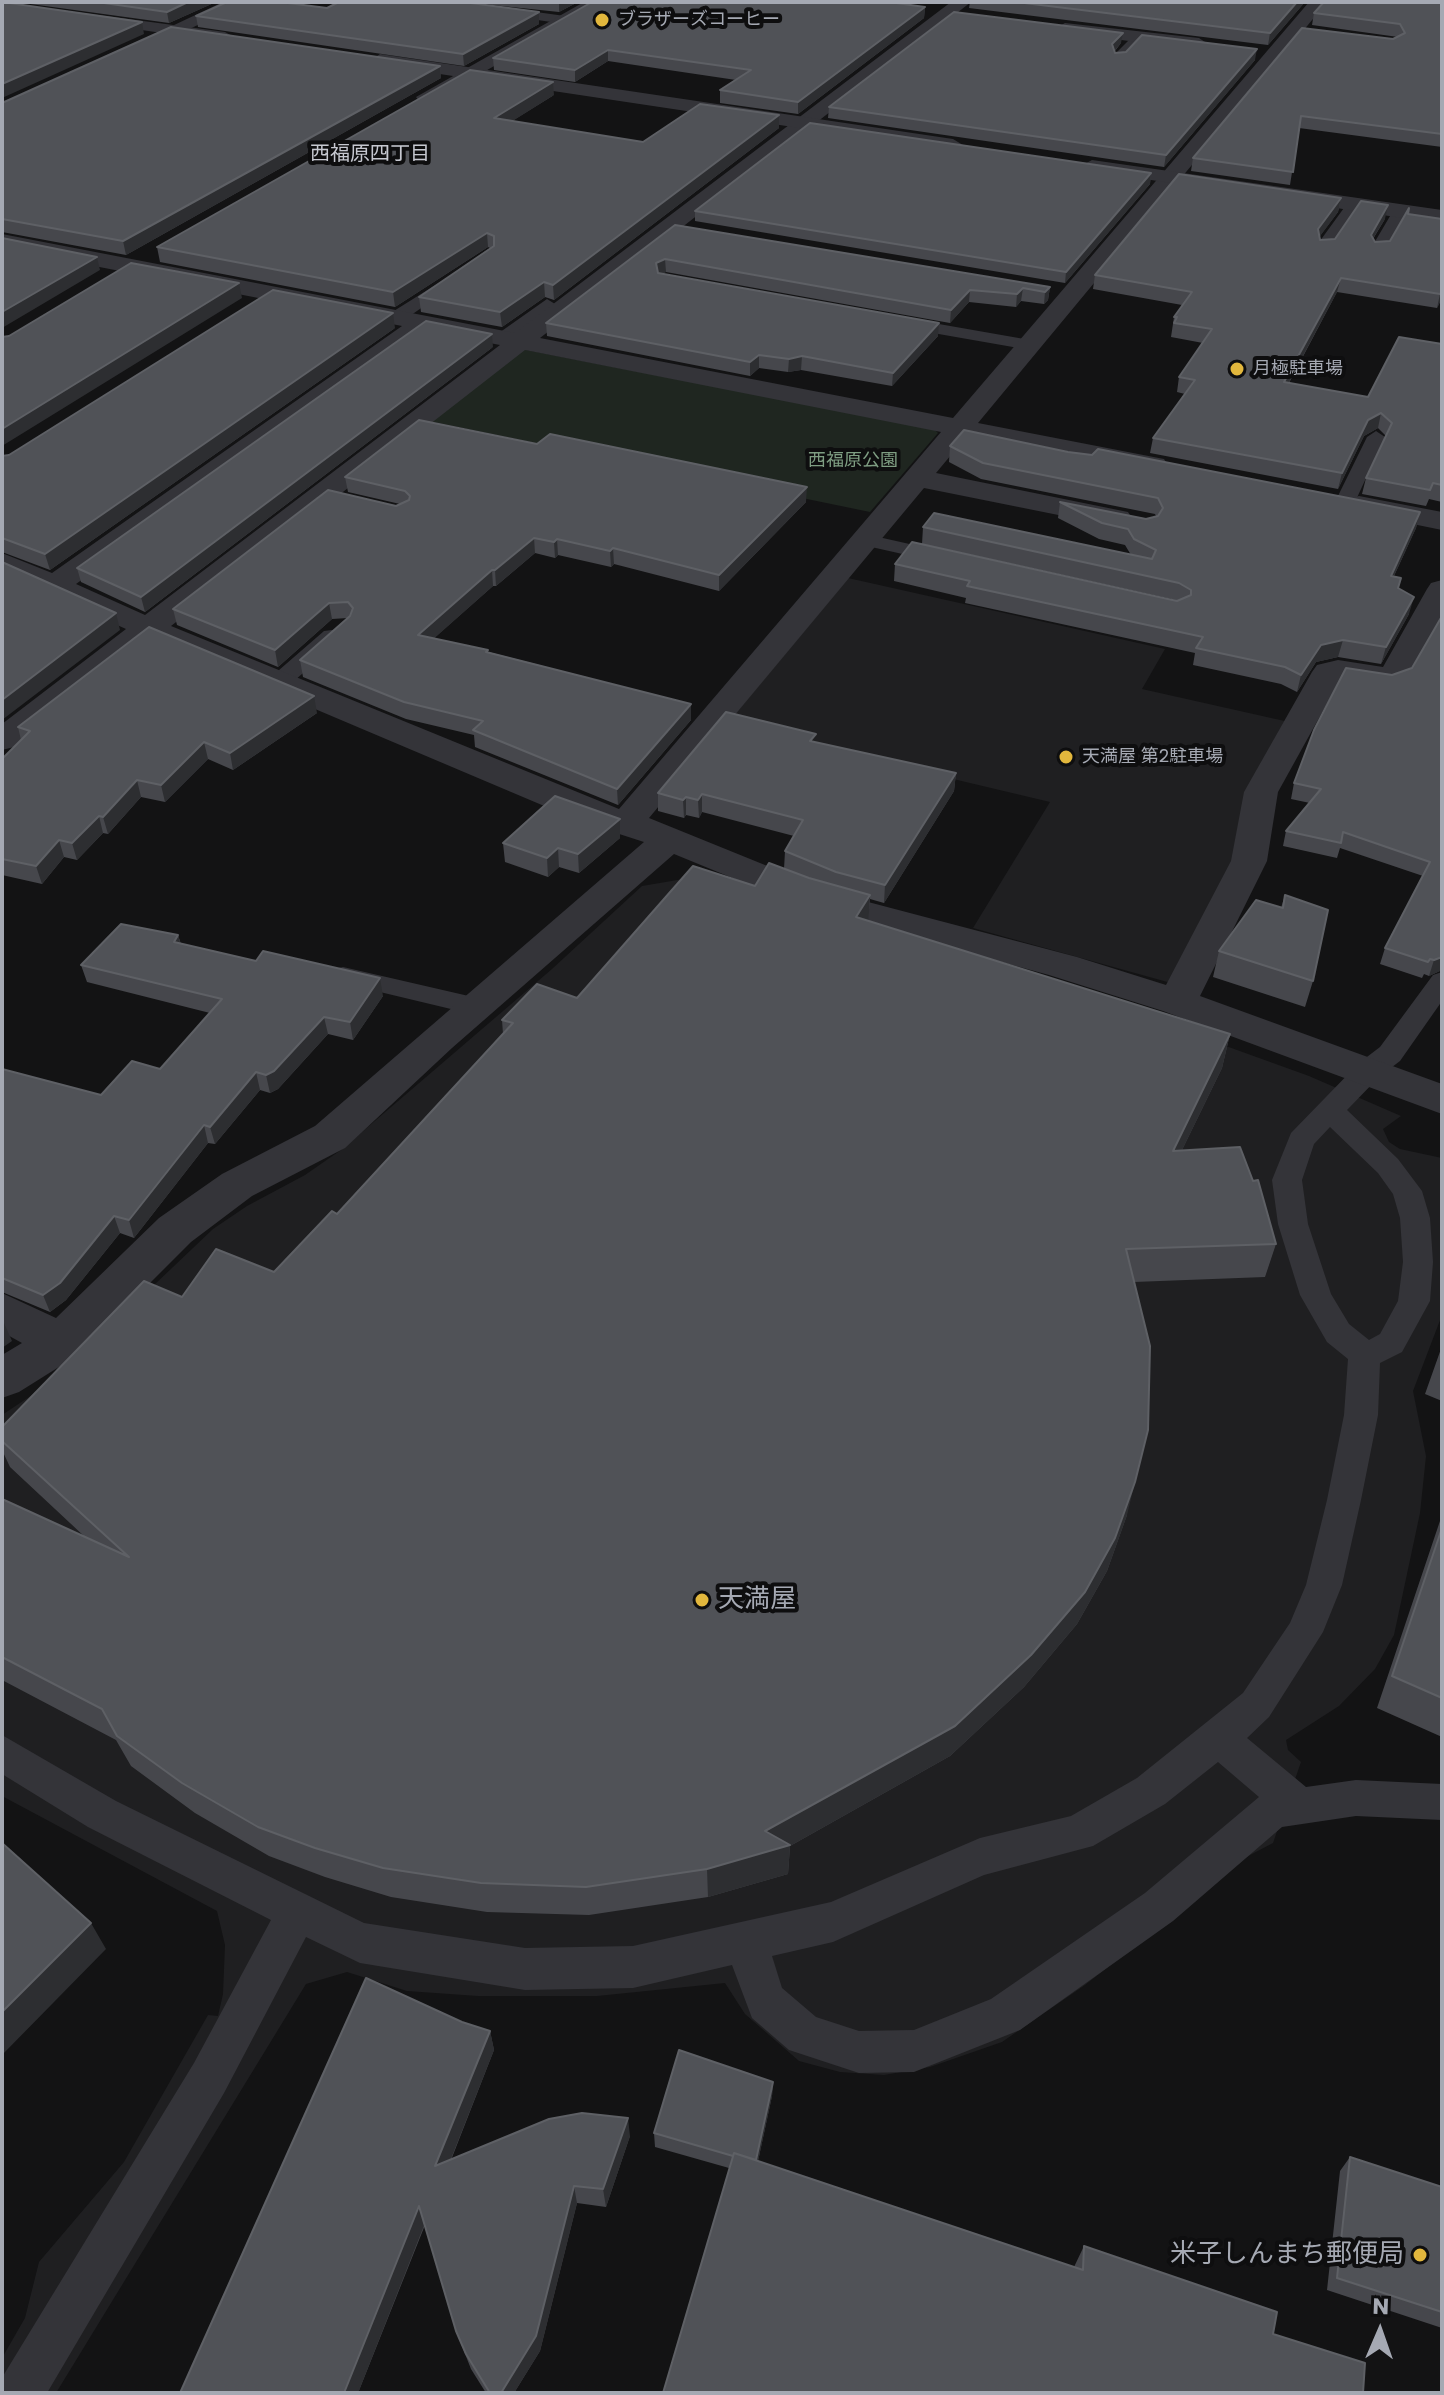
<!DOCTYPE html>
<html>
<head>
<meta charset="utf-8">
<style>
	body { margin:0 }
	#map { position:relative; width:1444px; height:2395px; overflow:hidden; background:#131314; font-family:Poppins,sans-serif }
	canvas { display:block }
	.frame { position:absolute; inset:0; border:4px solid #a5a9b3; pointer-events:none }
	.north { position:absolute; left:1340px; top:2291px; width:80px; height:80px; -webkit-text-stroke:6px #0e0e0f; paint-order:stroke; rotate:2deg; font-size:22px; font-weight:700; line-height:32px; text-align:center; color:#a5a9b3 }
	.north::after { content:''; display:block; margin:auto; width:28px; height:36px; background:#a5a9b3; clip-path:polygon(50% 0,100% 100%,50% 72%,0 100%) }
</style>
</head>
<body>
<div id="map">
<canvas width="1444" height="2395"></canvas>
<div class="frame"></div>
<div class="north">N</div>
</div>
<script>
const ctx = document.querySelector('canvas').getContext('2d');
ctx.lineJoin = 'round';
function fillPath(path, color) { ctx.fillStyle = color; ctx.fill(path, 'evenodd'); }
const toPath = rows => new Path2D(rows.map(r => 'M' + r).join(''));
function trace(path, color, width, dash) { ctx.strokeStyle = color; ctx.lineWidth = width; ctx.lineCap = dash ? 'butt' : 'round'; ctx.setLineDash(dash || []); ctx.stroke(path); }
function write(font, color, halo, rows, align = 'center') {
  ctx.font = font + ' Poppins,"Noto Sans JP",sans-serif'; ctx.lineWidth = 8; ctx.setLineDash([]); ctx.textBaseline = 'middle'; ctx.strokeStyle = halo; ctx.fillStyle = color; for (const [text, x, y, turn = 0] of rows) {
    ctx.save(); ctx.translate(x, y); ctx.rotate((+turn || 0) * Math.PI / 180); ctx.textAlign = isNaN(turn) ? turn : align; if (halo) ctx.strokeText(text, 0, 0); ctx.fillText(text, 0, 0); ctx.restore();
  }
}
fillPath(toPath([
	[848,578,1165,649,1142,689,1289,722,1240,856,1171,983,973,928,1050,802,726,725],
	[701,876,1201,1037,1309,1076,1401,1116,1383,1129,1389,1142,1400,1149,1442,1158,1442,1315,1413,1391,1426,1456,1420,1513,1394,1635,1375,1669,1339,1706,1286,1740,1288,1750,1301,1762,1273,1843,1231,1865,1205,1891,1085,1985,1002,2042,930,2067,884,2075,840,2072,799,2061,745,2014,725,1983,597,1996,478,1996,407,1991,347,1972,306,1984,56,2393,2,2393,2,2358,25,2318,39,2262,124,2162,208,2015,218,2016,223,1994,225,1945,217,1911,2,1796,2,1415,53,1381,213,1229,247,1206,305,1175,341,1150,552,969,642,886]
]), '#1f1f21');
fillPath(toPath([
	[521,349,934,429,938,433,870,512,429,421]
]), '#1f2620');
fillPath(toPath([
	[500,7,565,16,571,20,565,24,496,14,496,8,500,7],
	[1135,34,1145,37,1122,61,1114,61,1114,55,1135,34],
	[1354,200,1361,204,1329,251,1317,251,1317,245,1349,201,1354,200],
	[1401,206,1409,211,1386,250,1384,253,1372,253,1370,250,1393,211,1401,206],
	[453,274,459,276,459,282,401,322,389,322,387,318,389,314,453,274],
	[547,299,555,304,553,307,508,343,496,343,494,339,496,335,547,299],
	[899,317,1030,340,1039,345,1030,350,893,326,891,322,899,317],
	[1376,431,1385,437,1355,502,1352,506,1338,506,1335,502,1367,437,1376,431],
	[865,534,954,554,957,558,947,564,858,544,855,540,858,536,865,534],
	[332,630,340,631,343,636,340,641,287,687,271,687,268,682,271,677,324,631,332,630],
	[343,967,486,1000,490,1006,486,1012,476,1015,334,981,330,975,334,969,343,967],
	[1442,972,1442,1001,1400,1061,1379,1077,1347,1110,1398,1159,1422,1191,1430,1218,1433,1262,1430,1301,1402,1352,1380,1363,1378,1415,1361,1500,1342,1585,1323,1632,1269,1717,1247,1738,1306,1787,1356,1780,1442,1784,1442,1820,1356,1816,1282,1827,1173,1921,1020,2030,914,2072,859,2073,789,2050,752,2018,732,1965,633,1988,525,1990,360,1963,306,1937,224,2093,47,2393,2,2393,3,2376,194,2063,271,1920,88,1827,2,1774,2,1735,116,1801,364,1923,525,1948,633,1946,831,1902,980,1838,1071,1816,1137,1778,1243,1693,1290,1623,1306,1585,1327,1500,1344,1415,1348,1359,1327,1342,1300,1295,1278,1224,1272,1180,1291,1133,1359,1063,1380,1047,1433,975,1442,972],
	[1330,1127,1378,1173,1393,1194,1400,1218,1403,1262,1398,1301,1380,1334,1369,1340,1349,1324,1331,1294,1308,1224,1302,1180,1314,1144,1330,1127],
	[1218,1762,1259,1797,1145,1893,991,1999,914,2030,859,2031,816,2017,782,1988,772,1956,833,1942,984,1875,1093,1846,1165,1804,1218,1762]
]), '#343439');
fillPath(toPath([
	[223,2,246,2,137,54,130,56,121,50,223,2],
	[584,2,606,2,433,101,419,101,416,97,584,2],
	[951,2,971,2,540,338,953,418,1309,2,1327,2,978,423,1164,459,1168,465,1164,471,1154,473,966,437,936,473,1128,512,1132,518,1128,524,1118,527,924,488,649,818,834,893,1077,957,1166,985,1231,861,1244,792,1312,672,1317,665,1338,660,1383,667,1427,589,1431,583,1442,580,1442,617,1407,680,1388,687,1340,680,1278,792,1267,861,1200,996,1442,1084,1442,1114,1163,1011,1049,975,808,909,674,854,452,1048,345,1148,252,1196,191,1242,78,1355,19,1392,2,1398,2,1355,22,1343,2,1332,2,1293,56,1318,159,1218,222,1174,315,1126,644,842,582,822,152,640,14,747,2,750,2,724,126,629,2,573,2,553,52,573,402,326,2,248,2,234,515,333,951,2],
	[427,331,500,345,145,615,76,584,427,331],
	[525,350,941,432,619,809,171,626,525,350],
	[1065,23,1199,38,1208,44,1199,50,1059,32,1056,28,1065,23],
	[1359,496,1442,512,1442,530,1349,511,1345,505,1349,499,1359,496]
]), '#343439');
fillPath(toPath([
	[2,2,225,32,234,37,225,42,2,10,2,2],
	[380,54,953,139,963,145,953,151,373,64,371,60,380,54],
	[1092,160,1442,210,1442,224,1085,170,1081,166,1092,160]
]), '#343439');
fillPath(toPath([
	[16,2,216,2,169,23],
	[339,2,578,2,559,12,464,2,539,12,539,24,464,66,198,27,196,16,327,8],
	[970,2,1305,2,1268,45,969,8],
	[1442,2,1442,147,1299,128,1290,185,1191,171,1193,158,1398,37,1312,25,1314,13],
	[925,7,924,18,798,114,720,103,720,90,736,80,608,61,575,82,494,70,493,58],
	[1121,43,1115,51,1115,53,1255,60,1164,167,828,118,829,107],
	[440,66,441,78,126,255,2,232,2,103],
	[554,95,512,121,643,142,779,128,554,300,545,297,502,327,421,312,419,297,490,248,488,247,395,307,160,262,157,247],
	[1151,173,1150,184,1065,283,695,221,695,211],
	[1341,198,1338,212,1319,237,1320,240,1335,239,1385,219,1373,239,1375,242,1390,241,1408,214,1442,219,1442,298,1437,308,1337,292,1289,383,1368,397,1442,344,1442,502,1429,499,1426,506,1362,494,1366,478,1386,436,1378,428,1364,436,1338,489,1150,453,1153,438,1185,394,1177,392,1179,377,1203,343,1171,337,1174,317,1182,305,1093,289,1095,275],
	[675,225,1050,287,1048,300,1044,304,1021,301,1016,307,969,302,950,323,666,272,661,274,938,336,892,386,801,370,788,372,759,368,750,376,547,336,546,323],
	[395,328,50,570,2,552,2,456,9,455],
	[493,347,145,612,81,582,77,568],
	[950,446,1068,452,1420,512,1416,528,1394,576,1409,614,1381,664,1338,657,1316,662,1297,692,1281,684,1193,665,1195,653,965,603,966,598,894,581,895,564,1176,600,922,544,923,527,1131,555,1125,545,1099,539,1058,518,1060,502,1146,519,1156,516,1155,514,981,479,949,462],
	[345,477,806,502,719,591,614,564,611,567,558,555,555,558,535,553,496,586,493,586,434,638,691,704,691,720,618,805,475,747,474,735,406,719,303,677,300,660,348,618,332,619,278,667,177,625,173,609,400,504,348,492],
	[1412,668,1442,970,1429,976,1424,974,1422,978,1380,964,1385,948,1423,876,1340,848,1337,858,1283,846,1286,831,1310,803,1291,799,1294,783,1392,675],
	[317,713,233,770,208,759,165,802,141,797,108,834,103,833,77,860,64,857,42,884,2,875,2,759,21,740,18,727],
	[815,742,956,773,954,791,884,903,870,899,868,921,1230,1034,1222,1068,1182,1150,1276,1244,1265,1277,1134,1282,1127,1515,1107,1571,1077,1624,1024,1687,950,1756,790,1846,788,1874,708,1897,589,1915,487,1912,391,1897,325,1877,269,1856,195,1813,131,1766,116,1740,2,1680,2,1499,85,1537,10,1467,2,1450,2,1427,182,1297,274,1272,337,1214,503,1034,502,1020,577,998,784,869,785,851,794,836,702,812,699,818,686,815,684,818,658,811,658,793],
	[620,838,579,873,559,867,548,877,505,862,503,843],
	[1285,895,1313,981,1305,1007,1213,977,1219,951,1281,908],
	[178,935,181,944,383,996,353,1040,328,1034,278,1089,270,1093,260,1090,215,1144,208,1143,134,1238,120,1233,66,1300,50,1312,2,1292,2,1069,101,1095,160,1069,210,1013,87,982,81,965],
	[1442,1346,1442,1401,1425,1394],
	[1442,1515,1442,1737,1377,1708],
	[462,2022,490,2031,494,2050,451,2160,630,2136,606,2207,577,2203,540,2351,514,2393,486,2393,471,2369,456,2331,425,2225,358,2393],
	[773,2082,772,2096,758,2161,1074,2267,1084,2246,1273,2334,729,2168,655,2147,654,2133],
	[1350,2157,1442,2187,1442,2328,1327,2290,1340,2171]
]), '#46474c');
fillPath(toPath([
	[188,2,216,2,169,23,167,12],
	[559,2,578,2,559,12],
	[1297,2,1305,2,1268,45,1270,33],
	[925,7,924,18,798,114,798,102],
	[539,12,539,24,464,66,463,54],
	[142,22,144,34,2,98,2,84],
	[1123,33,1121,43,1111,55,1112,44],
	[1257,49,1255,60,1164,167,1166,155],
	[608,50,608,61,575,82,575,70],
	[440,66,441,78,126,255,123,241],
	[553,82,554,95,495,132,494,118],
	[779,115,779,128,554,300,553,285],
	[1151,173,1150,184,1065,283,1066,272],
	[1341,198,1338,212,1315,243,1318,229],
	[1388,205,1385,219,1367,248,1371,235],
	[487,233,488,247,395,307,393,292],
	[97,257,100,270,2,328,2,312],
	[665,259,666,272,657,275,656,263],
	[1341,278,1337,292,1281,397,1284,382],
	[544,282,545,297,502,327,500,312],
	[239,283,242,298,2,446,2,429],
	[1050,287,1048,300,1044,304,1045,292],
	[1023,288,1021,301,1016,307,1017,294],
	[970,290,969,302,950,323,951,310],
	[1442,291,1442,298,1437,308,1440,294],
	[393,313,395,328,50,570,45,554],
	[939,323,938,336,892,386,893,373],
	[492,334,493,347,145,612,141,597],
	[759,355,759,368,750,376,750,362],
	[802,356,801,370,788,372,789,359],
	[1381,413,1378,428,1364,436,1338,489,1342,473,1368,420],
	[807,487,806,502,719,591,719,575],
	[1420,512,1416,528,1386,593,1391,576],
	[534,538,535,553,496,586,495,570],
	[557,539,558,555,555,558,554,542],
	[613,548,614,564,611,567,610,551],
	[492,570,493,586,420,651,418,635],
	[1414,597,1409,614,1381,664,1386,647],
	[329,603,332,619,278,667,275,650],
	[116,613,120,630,2,720,2,700],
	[1343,640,1338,657,1316,662,1297,692,1301,675,1321,645],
	[314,696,317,713,233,770,230,753],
	[691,704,691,720,618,805,617,789],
	[204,742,208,759,165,802,161,785],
	[956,773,954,791,884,903,885,885],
	[137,780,141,797,108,834,103,817],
	[702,794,702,812,699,818,698,800],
	[686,797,686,815,684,818,683,800],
	[99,816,103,833,77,860,72,843],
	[620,819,620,838,579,873,578,854],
	[59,840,64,857,42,884,36,866],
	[558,848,559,867,548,877,547,858],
	[870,895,868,929,856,917],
	[178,935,183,953,174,942],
	[1442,957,1442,970,1429,976,1434,960],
	[380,978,383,996,353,1040,350,1022],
	[324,1017,328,1034,278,1089,270,1093,266,1075],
	[1230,1034,1222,1068,1165,1185,1173,1151],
	[256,1072,260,1090,215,1144,210,1127],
	[204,1125,208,1143,134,1238,129,1220],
	[114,1216,120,1233,66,1300,50,1312,43,1295],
	[4,1323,12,1341,2,1348,2,1325],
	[1135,1482,1127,1515,1107,1571,1077,1624,1024,1687,950,1756,790,1846,788,1874,708,1897,707,1869],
	[91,1923,106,1949,2,2055,2,2012],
	[490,2031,494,2050,441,2184,435,2166],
	[773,2082,772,2096,755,2175,755,2162],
	[628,2118,630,2136,606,2207,603,2189],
	[574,2186,577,2203,540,2351,514,2393,501,2393],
	[419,2206,425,2223,358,2393,344,2393]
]), '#2d2e31');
const building = toPath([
	[2,2,142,22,2,84,2,2],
	[97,2,188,2,167,12,97,2],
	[227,2,280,2,327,8,339,2,463,2,539,12,463,54,196,16,227,2],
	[592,2,889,2,925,7,798,102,720,90,751,70,608,50,575,70,493,58,592,2],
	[1016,2,1297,2,1270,33,1016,2],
	[1324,2,1442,2,1442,134,1301,116,1293,172,1193,158,1302,28,1393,39,1405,33,1400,24,1314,13,1324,2],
	[954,12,1123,33,1112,44,1115,53,1126,52,1142,35,1257,49,1166,155,829,107,954,12],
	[171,27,440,66,123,241,2,219,2,103,171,27],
	[470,70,553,82,494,118,643,142,700,104,779,115,553,285,544,282,500,312,419,297,494,246,494,236,487,233,393,292,157,247,470,70],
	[810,123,1151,173,1066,272,695,211,810,123],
	[1179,174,1341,198,1318,229,1320,240,1335,239,1361,201,1388,205,1371,235,1375,242,1390,241,1409,208,1408,214,1442,219,1442,291,1440,294,1341,278,1284,382,1368,397,1399,337,1442,344,1442,485,1433,483,1430,490,1366,478,1392,423,1381,413,1368,420,1342,473,1153,438,1195,380,1179,377,1212,329,1174,323,1177,317,1174,317,1192,292,1095,275,1179,174],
	[675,225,1050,287,1045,292,1023,288,1017,294,970,290,951,310,665,259,656,263,658,273,939,323,893,373,802,356,789,359,759,355,750,362,546,323,675,225],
	[2,238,97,257,2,312,2,238],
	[131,263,239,283,2,429,2,337,9,336,131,263],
	[273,290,393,313,45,554,2,538,2,456,9,455,273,290],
	[426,321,492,334,141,597,77,568,426,321],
	[419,420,537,444,550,434,807,487,719,575,613,548,610,551,557,539,554,542,534,538,495,570,492,570,418,635,488,650,486,652,691,704,617,789,473,730,483,721,404,702,300,660,350,616,353,608,348,602,329,603,275,650,173,609,328,490,396,506,409,500,410,496,405,491,345,477,419,420],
	[964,430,1068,452,1092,455,1098,449,1420,512,1391,576,1401,578,1398,588,1414,597,1386,647,1343,640,1321,645,1301,675,1285,667,1196,648,1203,637,967,586,970,581,895,564,912,542,1177,601,1191,595,1191,590,1179,583,923,527,934,513,1152,559,1156,550,1134,539,1128,529,1102,523,1060,502,1146,519,1158,516,1163,508,1158,498,983,463,950,446,964,430],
	[2,562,116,613,2,700,2,562],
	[1442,616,1442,957,1434,960,1430,959,1428,962,1385,948,1430,862,1343,832,1341,843,1286,831,1321,789,1294,783,1314,730,1346,668,1392,675,1412,668,1442,616],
	[149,627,314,696,230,753,204,742,161,785,137,780,103,817,99,816,72,843,59,840,36,866,2,859,2,759,30,731,18,727,149,627],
	[726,712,816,734,810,741,956,773,885,885,836,872,785,851,803,820,702,794,698,800,686,797,683,800,658,793,726,712],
	[555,796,620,819,578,854,558,848,547,858,503,843,555,796],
	[769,863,809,878,870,895,856,917,1230,1034,1173,1151,1240,1147,1253,1181,1258,1180,1276,1244,1126,1249,1150,1346,1148,1430,1135,1482,1115,1538,1085,1592,1031,1655,955,1726,765,1831,790,1845,707,1869,586,1887,481,1883,383,1868,315,1848,258,1827,182,1783,117,1736,102,1709,2,1657,2,1499,129,1557,2,1441,2,1427,144,1281,182,1297,216,1249,274,1272,332,1211,337,1214,513,1023,502,1020,537,984,577,998,693,866,755,886,769,863],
	[1285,895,1328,910,1313,981,1219,951,1256,900,1283,908,1285,895],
	[121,924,178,935,174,942,256,961,263,951,380,978,350,1022,324,1017,274,1071,266,1075,256,1072,210,1127,204,1125,129,1220,114,1216,60,1283,43,1295,2,1278,2,1069,101,1095,132,1061,160,1069,222,999,81,965,121,924],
	[1442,1528,1442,1698,1392,1676,1442,1528],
	[2,1843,91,1923,2,2012,2,1843],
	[366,1978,462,2022,490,2031,435,2166,549,2119,582,2113,628,2118,603,2189,574,2186,536,2336,501,2393,490,2393,466,2354,456,2331,419,2206,344,2393,180,2393,366,1978],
	[679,2050,773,2082,756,2160,734,2153,733,2156,654,2133,679,2050],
	[734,2153,1083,2270,1084,2246,1277,2312,1273,2334,1365,2363,1363,2393,663,2393,734,2153],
	[1350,2157,1442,2187,1442,2312,1337,2278,1350,2157]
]);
fillPath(building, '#505257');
trace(building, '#5e6065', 2);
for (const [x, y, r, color] of [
	[602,20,8,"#e2b73d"],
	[1237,369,8,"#e2b73d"],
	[1066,757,8,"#e2b73d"],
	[702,1600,8,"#e2b73d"],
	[1420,2255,8,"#e2b73d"]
]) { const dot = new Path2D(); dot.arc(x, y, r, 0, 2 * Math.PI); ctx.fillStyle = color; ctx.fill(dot); trace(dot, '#0e0e0f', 3); }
write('18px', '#a5a9b3', '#0e0e0f', [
	["ブラザーズコーヒー",618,20],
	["月極駐車場",1253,369],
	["天満屋 第2駐車場",1082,757]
], 'left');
write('18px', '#7e9d82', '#0e0e0f', [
	["西福原公園",853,461]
]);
write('20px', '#c6c8d0', '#0e0e0f', [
	["西福原四丁目",370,155]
]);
write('26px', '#a5a9b3', '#0e0e0f', [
	["天満屋",718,1600],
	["米子しんまち郵便局",1404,2255,"right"]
], 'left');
</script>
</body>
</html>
